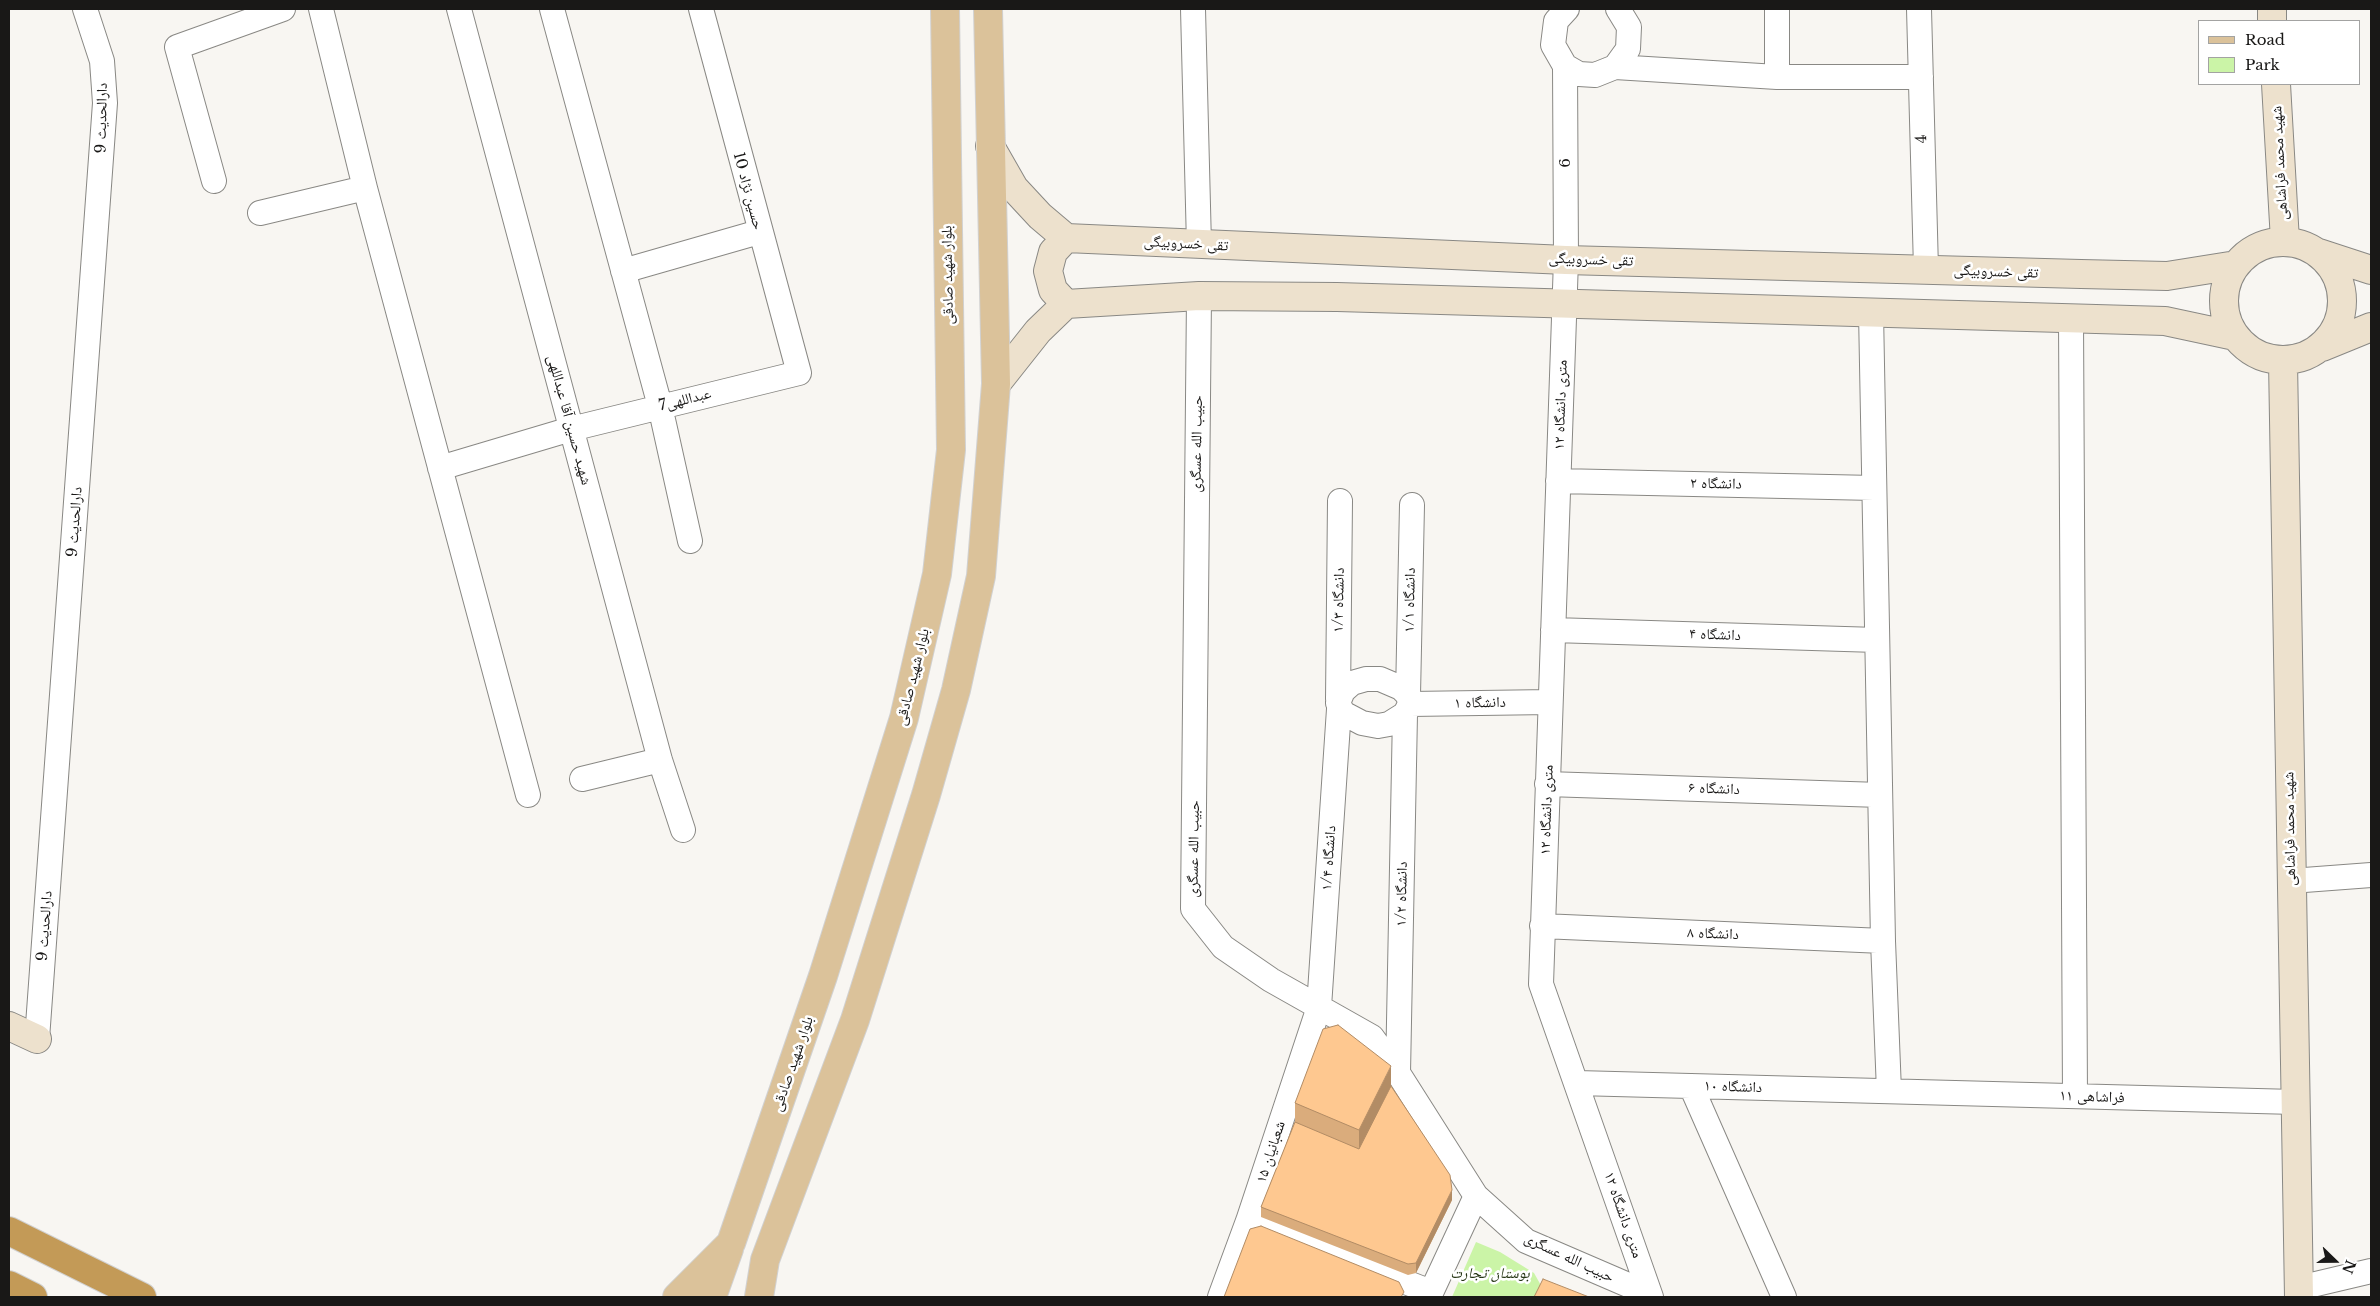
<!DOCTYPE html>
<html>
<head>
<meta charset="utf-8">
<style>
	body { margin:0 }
	#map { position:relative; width:2380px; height:1306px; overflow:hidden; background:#f8f6f2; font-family:"Libre Baskerville",serif }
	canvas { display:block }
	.frame { position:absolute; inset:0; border:10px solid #191817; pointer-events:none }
	.legend { position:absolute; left:2198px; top:20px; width:162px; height:65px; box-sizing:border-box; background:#fff; border:1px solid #a3a3a2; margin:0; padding:6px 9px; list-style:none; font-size:15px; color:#191817 }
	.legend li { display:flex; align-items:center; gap:10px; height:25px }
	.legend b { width:25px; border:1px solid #a3a3a2 }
	.north { position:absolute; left:2310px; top:1236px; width:50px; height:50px; -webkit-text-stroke:4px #fff; paint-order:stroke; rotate:112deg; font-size:14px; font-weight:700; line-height:20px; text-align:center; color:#191817 }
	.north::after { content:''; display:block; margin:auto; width:18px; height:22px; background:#191817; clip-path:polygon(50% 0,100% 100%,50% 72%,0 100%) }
</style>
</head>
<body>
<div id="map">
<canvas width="2380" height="1306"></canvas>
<div class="frame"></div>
<ul class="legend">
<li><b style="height:6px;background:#dbc29a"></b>Road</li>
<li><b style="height:14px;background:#cbf4a7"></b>Park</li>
</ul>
<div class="north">N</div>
</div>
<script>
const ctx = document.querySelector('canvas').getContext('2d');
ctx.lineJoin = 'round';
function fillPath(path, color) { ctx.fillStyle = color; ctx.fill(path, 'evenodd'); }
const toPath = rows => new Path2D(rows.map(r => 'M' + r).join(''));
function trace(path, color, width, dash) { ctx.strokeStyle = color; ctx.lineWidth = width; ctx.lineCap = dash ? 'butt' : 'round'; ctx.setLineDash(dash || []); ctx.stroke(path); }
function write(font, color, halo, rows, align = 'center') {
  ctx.font = font + ' "Libre Baskerville","Noto Naskh Arabic",serif'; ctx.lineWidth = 5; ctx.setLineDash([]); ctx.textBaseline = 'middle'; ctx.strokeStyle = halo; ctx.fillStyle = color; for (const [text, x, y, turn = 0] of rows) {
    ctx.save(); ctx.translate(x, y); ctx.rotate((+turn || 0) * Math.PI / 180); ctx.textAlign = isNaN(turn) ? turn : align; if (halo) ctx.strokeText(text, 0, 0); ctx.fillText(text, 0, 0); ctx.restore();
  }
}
fillPath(toPath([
	[1476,1242,1500,1252,1534,1273,1543,1289,1539,1297,1452,1297]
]), '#cbf4a7');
const street = toPath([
	[321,9,365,188,528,795],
	[459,9,660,760,683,830],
	[552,9,660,406,690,541],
	[1193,9,1199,245],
	[1567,9,1556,21,1553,45,1565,66,1579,74,1595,75,1615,67,1628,49,1629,27,1618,9],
	[1777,9,1777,77],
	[1919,9,1926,269],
	[1565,66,1566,260,1541,984,1651,1297],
	[1615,67,1777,77,1921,77],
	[214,181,177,47,283,9],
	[260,213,365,188],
	[623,271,759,232],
	[1199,296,1193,909,1223,947,1271,980,1372,1037,1398,1073,1476,1196,1526,1241,1649,1294],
	[1871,312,1883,941,1889,1091],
	[2071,319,2075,1096],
	[440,468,571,429,799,373,701,9],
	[1558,481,1874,488],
	[1553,630,1877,640],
	[1366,679,1380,679,1401,688,1408,695,1410,704,1405,714,1389,724,1378,726,1362,723,1343,713,1338,703,1343,691,1352,683,1366,679],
	[1408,695,1412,505],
	[1338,699,1340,501],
	[1410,704,1550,702],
	[582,779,660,760],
	[1547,784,1880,795],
	[2291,881,2371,875],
	[1542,926,1883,941],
	[37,1039,105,103,102,61,85,9],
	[1398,1073,1405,714],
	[1577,1083,2295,1102],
	[1691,1086,1784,1297],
	[1248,1221,1431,1292],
	[2299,1288,2371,1271],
	[1220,1297,1248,1221,1319,1007,1339,709],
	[1429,1297,1476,1196]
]);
const secondary = toPath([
	[2272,9,2272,21],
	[2276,84,2285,241],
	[990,146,1014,188,1040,216,1066,238,1566,260,2081,274,2167,276,2236,265],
	'2224 301a59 59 0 1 1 118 0a59 59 0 1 1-118 0Z',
	[2319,253,2371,270],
	[1066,304,1053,290,1048,271,1053,252,1066,238],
	[2322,347,2371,327],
	[2283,361,2299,1297],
	[996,384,1038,331,1066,304,1199,296,1337,297,2165,321,2235,336],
	[9,1026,37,1039]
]);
const primary = toPath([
	[677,1297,731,1243,823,976,904,718,937,574,951,450,945,9],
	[712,1297,729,1249],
	[759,1297,765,1260,855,1020,926,795,956,690,981,576,996,384,988,9]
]);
const highway = toPath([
	[9,1231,142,1297],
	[9,1285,33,1297]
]);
trace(street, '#898884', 26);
trace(secondary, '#898884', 30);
trace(primary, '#d1d1d1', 30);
trace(highway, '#d1d1d1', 30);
trace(street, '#fff', 24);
trace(secondary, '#ede1cd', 28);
trace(primary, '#dbc29a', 28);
trace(highway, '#c39a57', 28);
fillPath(toPath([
	[1391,1086,1452,1200,1416,1273,1408,1275,1261,1217,1261,1207,1295,1122,1295,1103]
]), '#daac7c');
fillPath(toPath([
	[1391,1066,1391,1096,1359,1160,1359,1130],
	[1452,1190,1452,1200,1416,1273,1416,1263]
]), '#b28c65');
const building = toPath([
	[1338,1025,1391,1066,1359,1130,1295,1103,1323,1029,1338,1025],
	[1391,1086,1450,1175,1452,1190,1416,1263,1408,1264,1261,1207,1295,1122,1359,1149,1391,1086],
	[1261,1226,1399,1282,1404,1292,1401,1297,1224,1297,1250,1229,1261,1226],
	[1543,1279,1589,1297,1534,1297,1543,1279]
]);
fillPath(building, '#fec890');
trace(building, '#b28c65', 1);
write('15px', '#191817', '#fff', [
	["دارالحدیث 9",102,118,-89],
	["4",1922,139,-91],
	["6",1566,163,-90],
	["شهید محمد فراشاهی",2280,163,-93],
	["حسین نژاد 10",748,191,75],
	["تقی خسروبیگی",1186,244,3],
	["تقی خسروبیگی",1591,260,2],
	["تقی خسروبیگی",1996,272,2],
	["بلوار شهید صادقی",948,275,-91],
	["عبداللهی7",685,400,-14],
	["۱۲ متری دانشگاه",1561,405,-88],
	["شهید حسین آقا عبداللهی",569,420,75],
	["حبیب الله عسگری",1197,444,-89],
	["دانشگاه ۲",1716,484,1],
	["دارالحدیث 9",75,522,-86],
	["دانشگاه ۱/۳",1339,600,-89],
	["دانشگاه ۱/۱",1410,600,-89],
	["دانشگاه ۴",1715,635,2],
	["بلوار شهید صادقی",913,677,-76],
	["دانشگاه ۱",1480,703,-1],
	["دانشگاه ۶",1714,789,2],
	["۱۲ متری دانشگاه",1547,810,-88],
	["شهید محمد فراشاهی",2290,829,-91],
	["حبیب الله عسگری",1194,849,-89],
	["دانشگاه ۱/۴",1329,858,-86],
	["دانشگاه ۱/۲",1402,894,-89],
	["دارالحدیث 9",45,926,-86],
	["دانشگاه ۸",1713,934,2],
	["بلوار شهید صادقی",793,1064,-71],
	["دانشگاه ۱۰",1733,1087,2],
	["فراشاهی ۱۱",2092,1097,2],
	["شعبانیان ۱۵",1271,1152,-72],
	["۱۲ متری دانشگاه",1623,1215,71],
	["حبیب الله عسگری",1569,1258,25]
]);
write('italic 15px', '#243413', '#fff', [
	["بوستان تجارت",1490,1274]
]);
</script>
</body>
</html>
